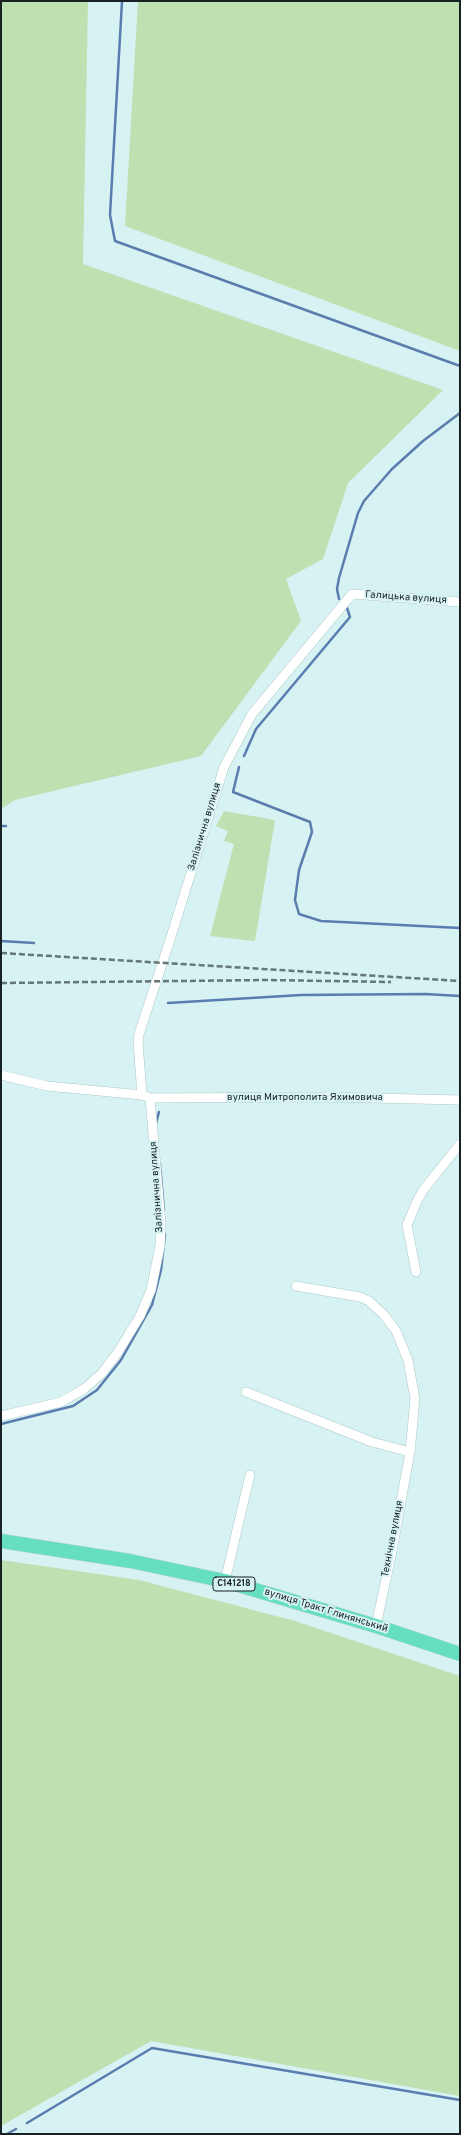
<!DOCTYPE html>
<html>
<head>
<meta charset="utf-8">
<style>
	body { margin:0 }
	#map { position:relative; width:461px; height:2135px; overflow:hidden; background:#d6f2f2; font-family:Overpass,sans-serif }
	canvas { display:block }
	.frame { position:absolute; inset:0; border:2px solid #182223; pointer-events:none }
</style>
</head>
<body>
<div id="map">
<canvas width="461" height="2135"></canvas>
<div class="frame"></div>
</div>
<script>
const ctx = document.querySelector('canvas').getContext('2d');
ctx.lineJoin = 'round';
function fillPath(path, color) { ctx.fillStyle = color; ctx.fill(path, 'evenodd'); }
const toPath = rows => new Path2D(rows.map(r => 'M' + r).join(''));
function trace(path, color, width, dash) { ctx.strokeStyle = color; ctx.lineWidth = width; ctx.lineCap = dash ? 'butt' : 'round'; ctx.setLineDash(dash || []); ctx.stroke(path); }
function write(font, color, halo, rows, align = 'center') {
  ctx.font = font + ' Overpass,sans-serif'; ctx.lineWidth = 4; ctx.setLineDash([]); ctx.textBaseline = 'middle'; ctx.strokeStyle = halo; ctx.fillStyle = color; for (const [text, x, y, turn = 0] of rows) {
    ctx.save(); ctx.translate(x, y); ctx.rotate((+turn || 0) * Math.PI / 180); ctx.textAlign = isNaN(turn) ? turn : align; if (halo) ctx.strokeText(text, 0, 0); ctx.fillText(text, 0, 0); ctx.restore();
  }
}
fillPath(toPath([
	[1,1,88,1,83,264,443,390,348,483,323,559,286,579,301,621,201,756,15,800,1,809],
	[138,1,460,1,460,351,125,226],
	[224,811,275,820,255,941,210,936,234,844,224,841,228,831,216,826],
	[1,1560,139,1580,295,1621,460,1676,460,2096,151,2041,1,2126]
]), '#bee1b2');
trace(toPath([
	[122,1,110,215,115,241,460,366],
	[339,599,337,589,339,578,358,513,364,501,392,469,423,441,460,413],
	[244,756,256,729,350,617,347,608],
	[239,767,233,792,310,822,312,832,299,870,295,900,299,914,321,921,460,928],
	[1,826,6,826],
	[1,941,34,943],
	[168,1003,301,995,425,994,460,996],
	[156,1123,159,1112],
	[160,1164,164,1211],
	[1,1424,73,1406,97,1390,121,1360,152,1305,161,1270,165,1234],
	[27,2123,152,2048,460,2100],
	[7,2134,16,2129]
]), '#5a7daf', 2.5);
const street = toPath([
	[460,602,352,594,252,714,224,767,170,940,139,1034,138,1042,142,1095,150,1098,329,1097,460,1100],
	[1,1075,47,1086,142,1095],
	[416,1272,407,1225,417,1201,424,1189,460,1144],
	[296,1286,360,1297,369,1301,384,1315,396,1331,408,1360,415,1399,410,1452,392,1551,376,1626],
	[246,1392,372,1442,410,1452],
	[1,1416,61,1402,84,1389,102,1373,118,1352,140,1316,151,1290,160,1246,161,1224,150,1098],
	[225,1581,250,1475]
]);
const primary = toPath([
	[1,1541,130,1561,225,1581,376,1626,460,1654]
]);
trace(street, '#aec8c9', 10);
trace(primary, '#d1d3d3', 15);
trace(street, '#fff', 9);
trace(primary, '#66dfc1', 14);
trace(toPath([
	[1,953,460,981],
	[1,983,268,980,391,982]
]), '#657677', 2.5, [6, 3]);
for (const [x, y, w] of [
	[234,1584,42]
]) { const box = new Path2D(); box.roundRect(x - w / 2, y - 7, w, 14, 3); ctx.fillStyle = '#d6f2f2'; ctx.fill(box); trace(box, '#182223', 1); }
write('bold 9px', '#182223', null, [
	["С141218",234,1584]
]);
write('10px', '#182223', '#d6f2f2', [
	["Галицька вулиця",406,598,4],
	["Залізнична вулиця",205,827,-73],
	["вулиця Митрополита Яхимовича",305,1098],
	["Залізнична вулиця",157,1187,-94],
	["Технічна вулиця",393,1539,-79],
	["вулиця Тракт Глинянський",326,1611,17]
]);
</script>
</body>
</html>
